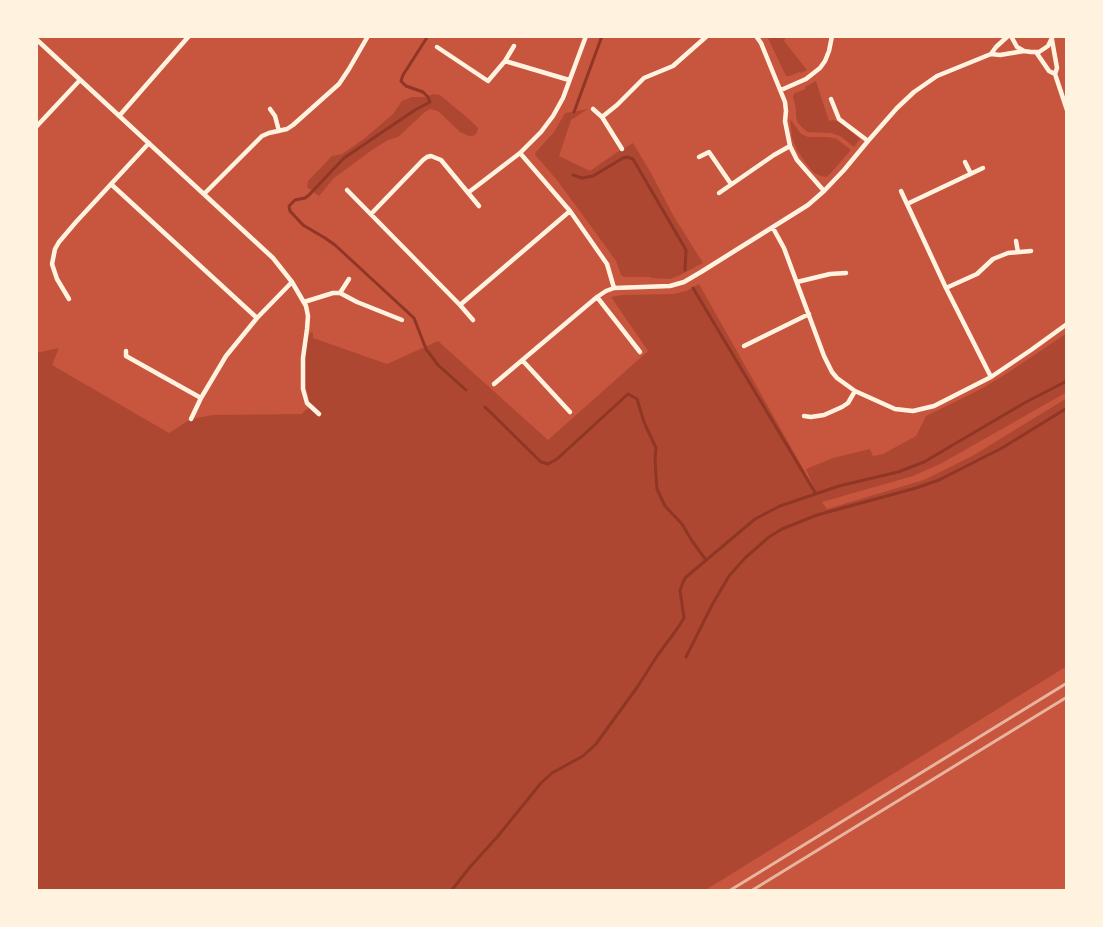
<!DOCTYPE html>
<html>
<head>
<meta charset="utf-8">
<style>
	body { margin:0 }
	#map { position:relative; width:1103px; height:927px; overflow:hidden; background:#c8553d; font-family:"Archivo Narrow",sans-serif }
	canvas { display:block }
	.frame { position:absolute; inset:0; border:38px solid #fff3e0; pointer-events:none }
</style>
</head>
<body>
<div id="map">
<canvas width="1103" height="927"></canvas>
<div class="frame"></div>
</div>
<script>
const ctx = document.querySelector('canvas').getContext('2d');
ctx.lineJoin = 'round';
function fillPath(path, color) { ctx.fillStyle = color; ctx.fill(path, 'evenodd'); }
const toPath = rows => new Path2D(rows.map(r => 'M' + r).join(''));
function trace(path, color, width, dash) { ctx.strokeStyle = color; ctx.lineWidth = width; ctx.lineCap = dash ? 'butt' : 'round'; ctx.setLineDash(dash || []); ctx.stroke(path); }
fillPath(toPath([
	[767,36,786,36,784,41,807,70,801,73,800,72,789,76,786,76],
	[816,81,829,121,833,120,839,122,860,139,854,147,840,136,831,133,807,132,798,123,796,117,796,109,793,96,795,93,806,89,805,87],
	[434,94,440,95,470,120,478,128,477,133,473,136,469,136,460,132,438,111,430,109,425,112,398,137,388,140,372,150,334,178,319,196,307,187,308,181,332,156,342,154,365,138,393,114,402,101,412,97,425,97],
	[588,109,571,120,559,156,590,171,616,153,633,143,651,173,673,215,703,263,678,276,670,279,651,278,651,277,624,277,621,275,616,261,606,247,557,180,536,156,535,153,554,132,565,113],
	[790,119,801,134,808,137,829,137,837,139,851,150,830,174,826,177,821,176,814,173,805,162,797,150,792,138],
	[699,284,814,488,806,469,833,458,870,449,873,456,883,454,916,436,926,416,981,389,1006,374,1067,333,1067,392,942,463,913,476,822,502,827,509,924,480,974,455,1067,398,1067,666,704,891,36,891,36,353,59,348,52,365,169,433,191,419,213,415,302,414,305,410,308,409,308,396,305,384,304,365,308,336,311,332,313,333,313,338,387,364,438,341,548,440,648,351,611,297,623,295,674,294,686,291]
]), '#ae4732');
trace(toPath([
	[428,36,403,75,401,81,406,86,423,92,428,97,430,102,415,110,344,158,309,195,305,198,295,200,289,206,290,211,303,225,325,238,335,245,414,318,426,349,438,365,466,390],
	[574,112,602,36],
	[573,175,582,178,593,176,623,158,627,157,633,159,686,250,685,270],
	[693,288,816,494],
	[485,407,541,462,548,464,557,459,628,394,637,399,644,422,656,448,655,460,657,489,665,506,682,524,692,541,706,560],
	[686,657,712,605,729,576,745,558,769,537,782,529,817,515,916,488,939,480,1002,448,1067,408],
	[451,891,470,867,498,836,541,783,552,773,583,756,596,744,638,686,657,656,677,629,684,618,680,590,685,578,755,519,780,506,839,486,898,472,924,462,1026,402,1067,381]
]), '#8f3625', 3);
trace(toPath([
	[756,36,761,43,785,102,786,111,785,121,790,146,797,160,824,191],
	[1011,36,1017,47,1024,51,1031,52,1039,52,1048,46,1053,36],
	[36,39,273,258,292,282,306,306,308,316,307,329,303,358,303,389,307,403,319,414],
	[1052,40,1057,68,1055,74,1067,110],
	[437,47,488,81,505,61,514,46],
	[1036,52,1049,71,1055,74],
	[991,54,996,47,1008,36],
	[505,61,569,80],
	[781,90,806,79,820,68,825,61,829,51,832,36],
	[831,99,839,119,868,141],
	[270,109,275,116,279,131],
	[593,109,602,117,622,149],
	[120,115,189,36],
	[602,117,617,105,644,78,673,66,707,36],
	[36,127,80,80],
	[520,153,570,211,607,264,614,288],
	[699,157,709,152,731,184],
	[965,162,971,174],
	[112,185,257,318],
	[347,190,460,305,473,320],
	[901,191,946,288,991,377],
	[469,192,520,153,541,132,553,116,563,98,586,36],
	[719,193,774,155,790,146],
	[204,194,262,136,269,133,287,129,293,125,339,84,349,69,368,36],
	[907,204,983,168],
	[371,214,423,160,427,157,431,156,441,160,479,206],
	[773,228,784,248,824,356,832,372,837,378,855,391,895,409,913,411,934,406,991,377,1031,350,1067,324],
	[1016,241,1018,252],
	[797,282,830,274,846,273],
	[946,288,977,274,993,259,1008,253,1031,251],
	[340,293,357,302,402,320],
	[597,297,640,352],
	[69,299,57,279,52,264,55,249,59,242,76,222,149,143],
	[304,302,333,293,340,293,349,279],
	[460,305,570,211],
	[744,346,809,314],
	[126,351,126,356,201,398],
	[523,361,570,412],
	[494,384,597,297,606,291,614,288,670,286,684,282,701,272,808,205,824,191,844,170,868,141,897,108,914,92,937,76,991,54,1000,55,1024,51],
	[804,416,811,417,824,415,842,407,848,403,855,391],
	[191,419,201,398,226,356,257,318,292,282]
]), '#fff3e0', 4.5);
trace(toPath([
	[729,891,1067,683],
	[751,891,1067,697]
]), '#e9b49f', 3);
</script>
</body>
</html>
